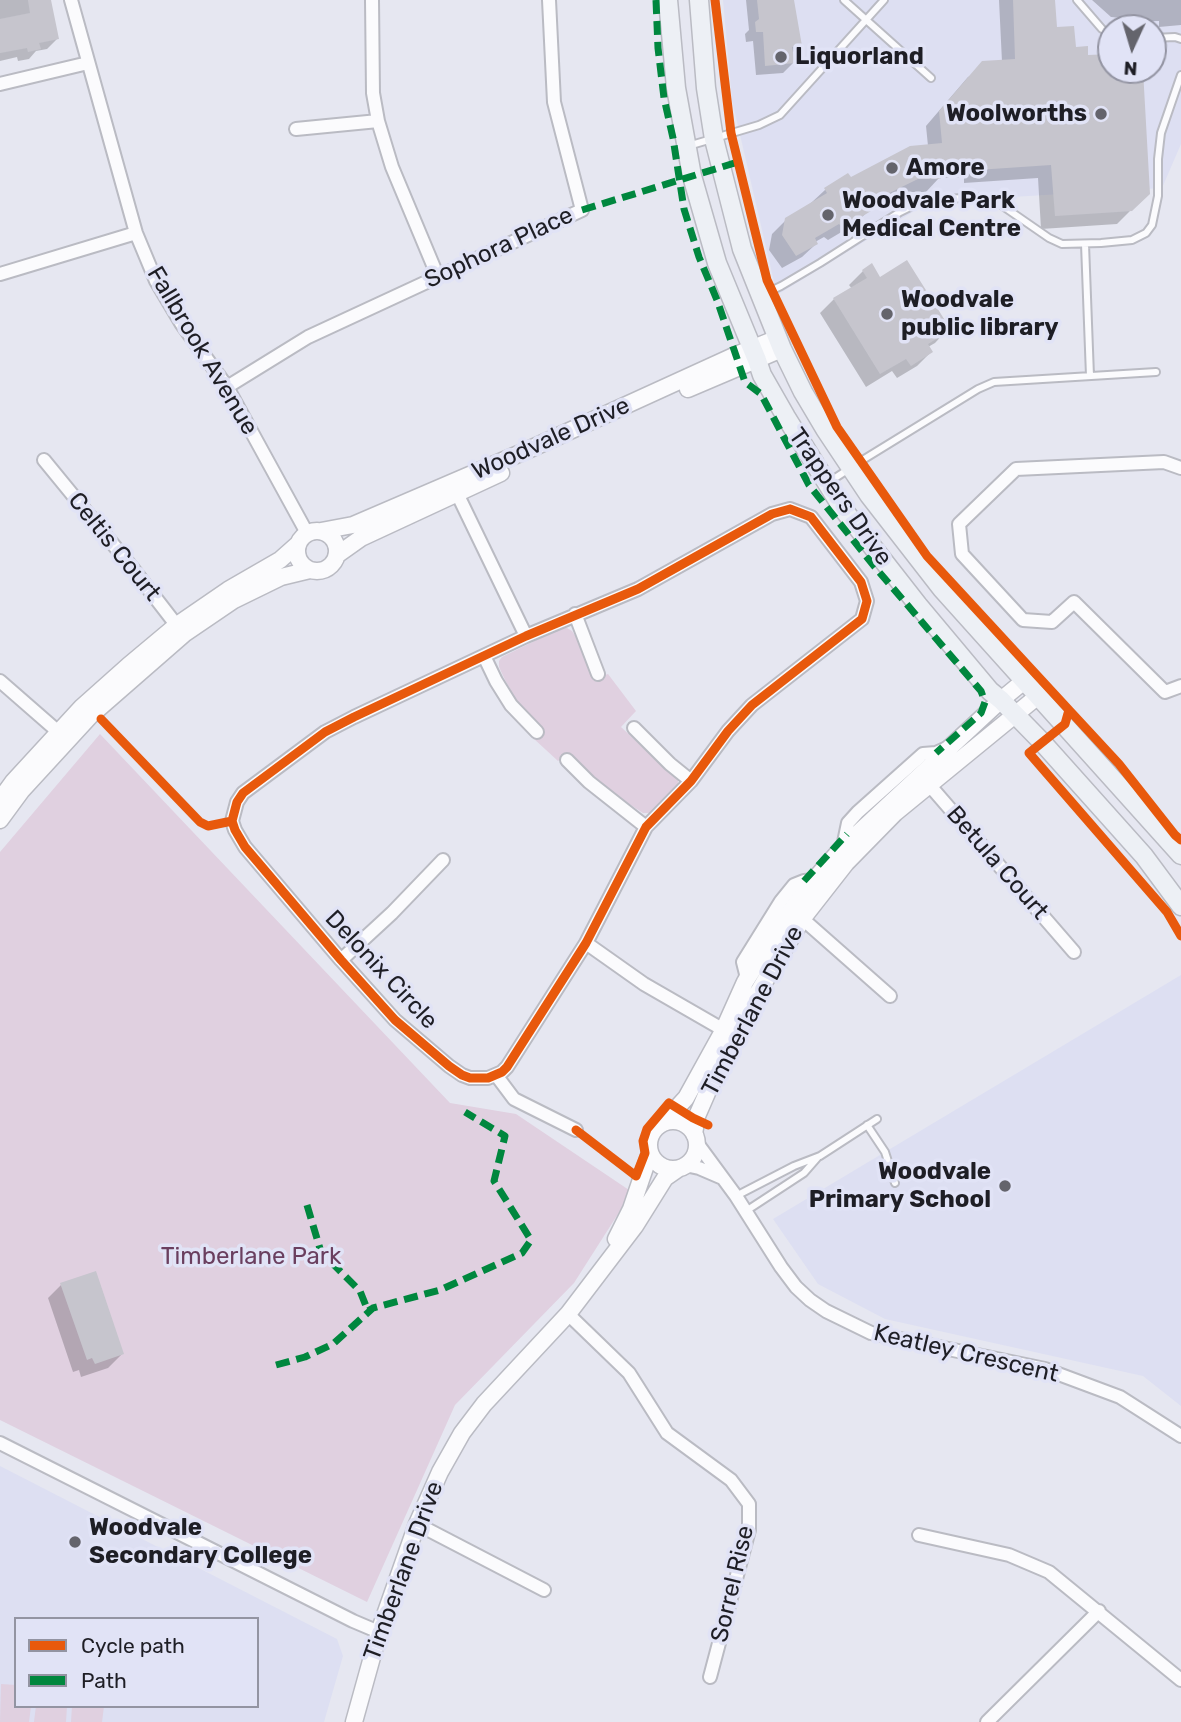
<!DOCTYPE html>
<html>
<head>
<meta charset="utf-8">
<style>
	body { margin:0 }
	#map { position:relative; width:1181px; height:1722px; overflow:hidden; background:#e6e7f1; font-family:Rubik,sans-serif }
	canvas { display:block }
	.legend { position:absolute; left:14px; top:1617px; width:245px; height:91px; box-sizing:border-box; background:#e1e3f6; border:2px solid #9394a2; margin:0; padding:9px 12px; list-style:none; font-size:21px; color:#1e1e25 }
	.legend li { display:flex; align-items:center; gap:14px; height:35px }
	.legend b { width:35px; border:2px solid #9394a2 }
	.north { position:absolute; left:1097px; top:14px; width:70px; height:70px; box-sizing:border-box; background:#e1e3f6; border:2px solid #9394a2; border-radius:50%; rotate:184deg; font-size:19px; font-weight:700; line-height:28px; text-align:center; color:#1e1e25 }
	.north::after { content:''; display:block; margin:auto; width:24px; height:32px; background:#64646c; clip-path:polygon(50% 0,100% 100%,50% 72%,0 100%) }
</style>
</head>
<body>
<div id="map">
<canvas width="1181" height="1722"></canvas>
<ul class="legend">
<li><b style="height:9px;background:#e8590c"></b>Cycle path</li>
<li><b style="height:9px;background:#00873e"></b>Path</li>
</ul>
<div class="north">N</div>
</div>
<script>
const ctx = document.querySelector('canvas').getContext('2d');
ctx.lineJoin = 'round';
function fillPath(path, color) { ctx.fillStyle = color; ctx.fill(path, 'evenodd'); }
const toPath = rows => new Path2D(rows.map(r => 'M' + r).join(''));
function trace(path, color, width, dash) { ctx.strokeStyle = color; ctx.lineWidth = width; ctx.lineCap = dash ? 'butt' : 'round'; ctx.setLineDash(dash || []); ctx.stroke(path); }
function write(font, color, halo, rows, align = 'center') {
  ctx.font = font + ' Rubik,sans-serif'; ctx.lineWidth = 7; ctx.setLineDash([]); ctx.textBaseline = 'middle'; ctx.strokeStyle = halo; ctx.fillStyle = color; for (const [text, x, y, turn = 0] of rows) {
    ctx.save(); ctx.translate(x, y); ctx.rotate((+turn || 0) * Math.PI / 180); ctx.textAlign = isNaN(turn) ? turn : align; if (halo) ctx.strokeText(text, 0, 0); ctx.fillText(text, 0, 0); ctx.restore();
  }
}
fillPath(toPath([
	[723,0,1181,0,1181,144,1162,188,929,202,777,295,732,100],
	[1111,28,1153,28,1153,70,1111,70],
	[1181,975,1181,1406,1143,1376,885,1319,818,1284,773,1219],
	[0,1466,337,1639,343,1656,324,1722,0,1722],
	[16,1619,257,1619,257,1706,16,1706]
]), '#dddff2');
fillPath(toPath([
	[561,628,567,628,572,631,576,637,594,679,608,674,636,711,621,727,678,780,678,785,655,810,649,813,643,813,601,786,568,753,558,761,533,738,542,730,518,703,505,680,499,667,499,661,502,657],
	[100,734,450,1103,516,1114,632,1192,574,1283,455,1405,367,1602,0,1420,0,852],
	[1,1684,16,1685,16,1706,31,1706,29,1722,0,1722],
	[36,1706,67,1706,66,1722,34,1722],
	[72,1706,104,1706,102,1722,71,1722]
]), '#e0d0e0');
fillPath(toPath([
	[0,0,50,0,57,39,47,49,36,51,29,59,18,61,17,57,0,61],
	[746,0,792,0,800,45,791,54,793,63,783,73,756,75,753,41,746,42,745,34,749,30],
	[999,0,1053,0,1055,29,1074,49,1086,57,1111,56,1111,70,1142,70,1148,193,1117,224,1041,229,1038,178,964,183,964,177,939,178,926,192,903,192,868,209,869,210,855,224,828,240,824,237,815,242,816,244,802,257,782,268,769,250,772,234,786,220,811,203,825,190,847,175,850,179,928,146,926,126,968,77,1002,62],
	[1092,0,1181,0,1181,25,1159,27,1159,21,1124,22,1122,18,1111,17],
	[871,266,879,279,948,329,935,343,928,347,931,352,917,366,897,378,892,371,866,387,820,313,834,299,852,289,849,285,863,271],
	[61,1285,122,1354,108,1368,81,1377,79,1370,73,1372,48,1298]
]), '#0003');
fillPath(toPath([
	[28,0,51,0,59,39,39,43,41,49,28,52,27,48,0,53,0,19,30,13],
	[757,0,794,0,802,46,792,47,795,63,765,66,763,32,756,32,755,22,759,19],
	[1013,0,1055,0,1057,27,1074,26,1076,47,1088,46,1088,55,1111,54,1111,70,1143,70,1150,194,1132,211,1055,216,1051,165,977,170,977,164,941,166,941,179,918,179,867,204,871,211,843,228,839,224,815,238,818,244,796,256,782,235,785,218,827,193,824,188,848,173,851,177,910,146,942,143,939,111,982,61,1015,59],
	[907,260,951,330,928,344,933,352,911,366,906,359,880,374,833,298,867,278,862,270,872,263,880,277],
	[96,1271,124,1354,95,1364,92,1358,87,1360,60,1283]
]), '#c6c5cd');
const service = toPath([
	[844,0,931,78],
	[1077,0,1102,29,1111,34],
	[1153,38,1175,37,1181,39],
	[688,146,759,125,780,115,884,0],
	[1085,244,1090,376],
	[762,295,781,286,820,263,900,212,916,204,928,200,980,197,994,200,1049,238,1062,244,1101,243,1132,240,1146,233,1152,225,1158,196,1158,159,1161,133,1181,75],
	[829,482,861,461,978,389,994,382,1156,372],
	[867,1125,885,1152,895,1183],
	[736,1196,794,1166,820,1156,877,1119],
	[746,1211,804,1173,818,1157]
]);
const minor = toPath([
	[71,0,136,233,156,281,181,323,227,387,307,533],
	[372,0,373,93,378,121,392,167,438,277],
	[0,84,88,63],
	[296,129,378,121],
	[0,274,136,233],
	[227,387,308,337,582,210,554,102,549,0],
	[44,460,130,565,181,631],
	[1181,468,1164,462,1016,469,959,524,962,554,1023,620,1052,622,1074,602,1165,692,1181,686],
	[453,485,526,636],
	[790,509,811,517,861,582,867,601,862,619,752,705,728,731,691,781,646,827,586,943,507,1067,502,1072,488,1078,470,1078,462,1075,449,1066,395,1020,341,960,245,847,235,830,232,821,237,802,243,793,325,732,354,717,526,636,638,589,772,514,790,509],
	[575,614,598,674],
	[484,656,496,681,511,705,537,732],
	[0,681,63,736],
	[634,728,670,764,691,781],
	[567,760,589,782,646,827],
	[925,780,1074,952],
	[843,847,848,823,858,812,923,754,936,753,947,748],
	[797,914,890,996],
	[586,943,644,984,729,1033],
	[341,960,392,913,443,860],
	[745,982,746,974,743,962,781,901,794,885,804,881,814,880],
	[496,1075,514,1099,576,1130],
	[697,1143,736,1196,781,1267,796,1287,810,1300,826,1311,871,1333,1045,1369,1120,1397,1181,1436],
	[685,1165,699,1168,720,1177],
	[568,1314,629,1373,667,1433,731,1480,749,1504,749,1530,710,1677],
	[0,1443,353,1621,379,1632],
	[417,1524,544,1590],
	[919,1535,1009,1555,1049,1572,1181,1680],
	[987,1722,1099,1611]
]);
const tertiary = toPath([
	[688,389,782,349],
	'297 551a20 20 0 1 1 40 0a20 20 0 1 1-40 0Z',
	[321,531,353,525,530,449,736,355,778,338],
	[337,555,361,538,501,473],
	[0,800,13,782,82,707,128,666,177,625,228,590,280,560,298,544],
	[0,820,22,790,90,716,184,634,234,600,281,577,310,570],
	'649 1145a24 24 0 1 1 48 0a24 24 0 1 1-48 0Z',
	[664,1122,686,1098,723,1031,745,982,791,910,814,880,843,847,1001,700,1024,681],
	[694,1134,697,1116,707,1093,757,994,803,918,846,863,895,813,1038,696],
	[616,1239,631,1209,650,1153],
	[354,1722,379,1632,417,1524,440,1472,462,1433,484,1404,568,1314,635,1226,665,1178,678,1169]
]);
const secondary = toPath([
	[668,0,676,88,692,176,717,263,757,360,762,375,786,417,843,509,918,605,990,691,1001,700,1042,742,1144,856,1181,906],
	[699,0,706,88,714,139,742,249,782,349,803,392,825,429,869,495,942,589,1181,855]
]);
trace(service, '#babbc3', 10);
trace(minor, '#babbc3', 16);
trace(tertiary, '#babbc3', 19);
trace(secondary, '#babbc3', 21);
trace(service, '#fbfbfd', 6);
trace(minor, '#fbfbfd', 12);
trace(tertiary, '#fbfbfd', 16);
trace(secondary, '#edf0f5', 18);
trace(toPath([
	[656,0,658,48,664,98,673,138,684,209,699,257,717,300,745,382,761,394,809,485,874,566,981,691,985,702,981,713,936,753],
	[582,210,738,162],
	[804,881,847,834],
	[307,1205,321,1252,360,1291,368,1311,373,1308],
	[276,1365,305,1357,333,1344,373,1308,440,1290,522,1253,531,1240,494,1181,505,1136,465,1112]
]), '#00873e', 7, [14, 7]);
trace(toPath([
	[715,0,731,133,767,280,837,427,927,556,1069,710,1065,724,1029,753,1167,912,1181,936],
	[790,509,811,517,861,582,867,601,862,619,752,705,728,731,691,781,646,827,586,943,507,1067,502,1072,488,1078,470,1078,462,1075,449,1066,395,1020,341,960,245,847,235,830,232,821,237,802,243,793,325,732,354,717,526,636,638,589,772,514,790,509],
	[1069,710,1119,764,1175,835,1181,840],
	[101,719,200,822,208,826,232,821],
	[576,1130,636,1176,645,1153,643,1141,647,1129,669,1103,693,1118,708,1125]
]), '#e8590c', 9);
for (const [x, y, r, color] of [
	[781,57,7,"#64646c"],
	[1101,114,7,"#64646c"],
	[892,168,7,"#64646c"],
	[828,215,7,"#64646c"],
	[887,314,7,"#64646c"],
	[1005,1186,7,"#64646c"],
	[75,1542,7,"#64646c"]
]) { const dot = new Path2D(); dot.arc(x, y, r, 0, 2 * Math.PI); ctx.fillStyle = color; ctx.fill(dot); trace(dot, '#e1e3f6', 2.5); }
write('bold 24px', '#1e1e25', '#e1e3f6', [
	["Liquorland",795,57],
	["Woolworths",1087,114,"right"],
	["Amore",906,168],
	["Woodvale Park",842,201],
	["Medical Centre",842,229],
	["Woodvale",901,300],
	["public library",901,328],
	["Woodvale",991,1172,"right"],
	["Primary School",991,1200,"right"],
	["Woodvale",89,1528],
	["Secondary College",89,1556]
], 'left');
write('24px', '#1e1e25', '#e1e3f6', [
	["Sophora Place",499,248,-25],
	["Fallbrook Avenue",202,351,59],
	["Woodvale Drive",551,439,-24],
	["Trappers Drive",840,497,55],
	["Celtis Court",114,547,51],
	["Betula Court",997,863,49],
	["Delonix Circle",381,970,47],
	["Timberlane Drive",753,1011,-62],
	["Keatley Crescent",966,1354,13],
	["Timberlane Drive",404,1571,-70],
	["Sorrel Rise",733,1584,-77]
]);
write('24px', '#6a3f5f', '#e1e3f6', [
	["Timberlane Park",251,1257]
]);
</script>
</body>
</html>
